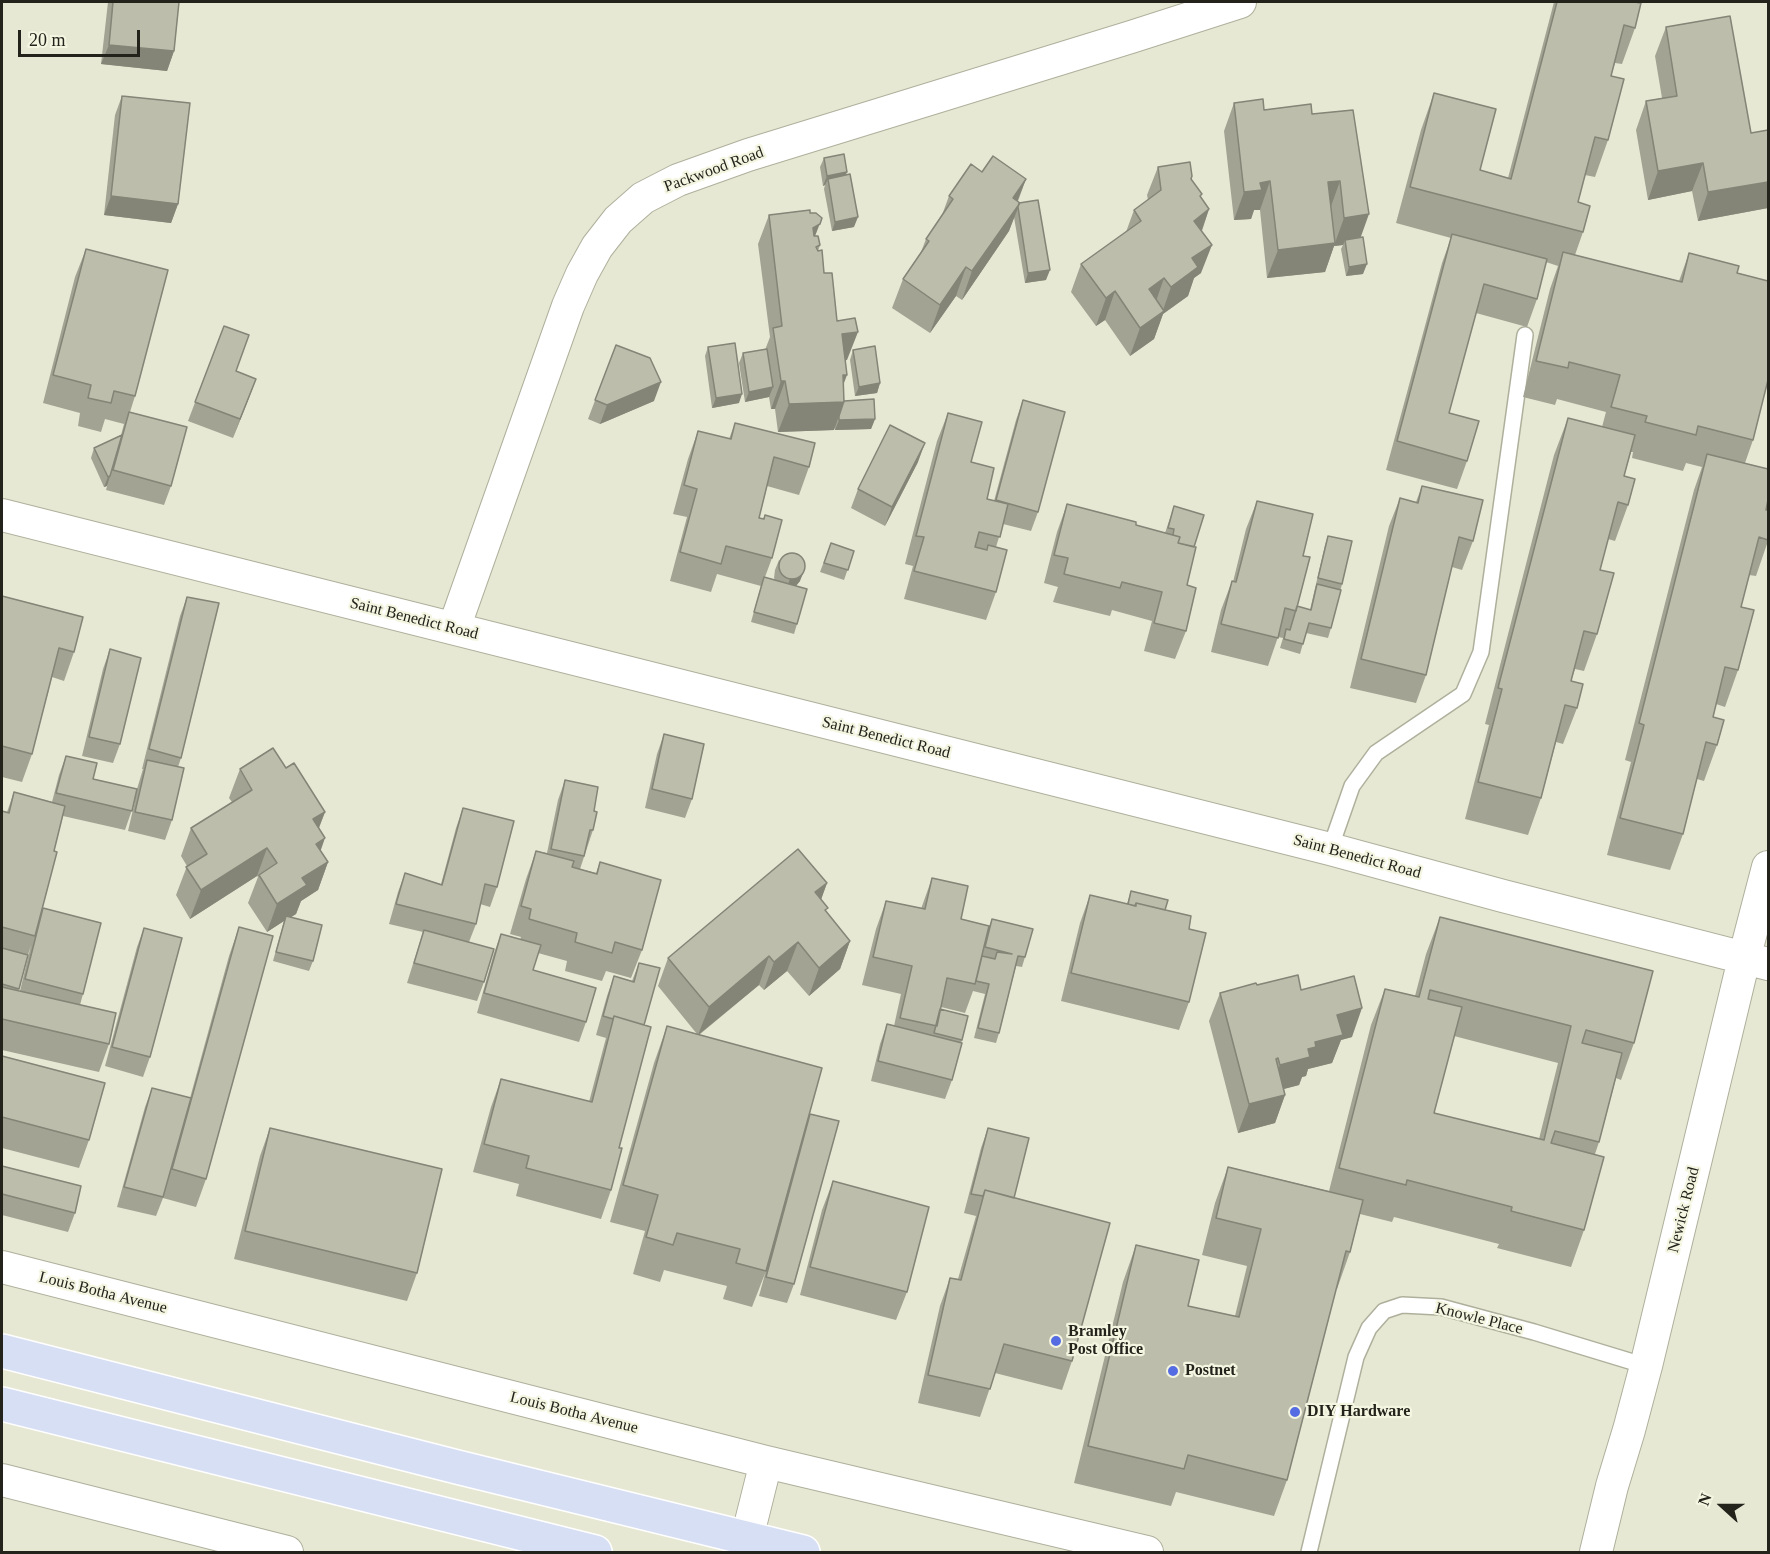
<!DOCTYPE html>
<html>
<head>
<meta charset="utf-8">
<style>
	body { margin:0 }
	#map { position:relative; width:1770px; height:1554px; overflow:hidden; background:#e7e8d4; font-family:Georgia,serif }
	canvas { display:block }
	.frame { position:absolute; inset:0; border:3px solid #23231c; pointer-events:none }
	.north { position:absolute; left:1692px; top:1476px; width:60px; height:60px; -webkit-text-stroke:4px #f5f6e1; paint-order:stroke; rotate:291deg; font-size:16px; font-weight:700; line-height:24px; text-align:center; color:#23231c }
	.north::after { content:''; display:block; margin:auto; width:21px; height:27px; background:#23231c; clip-path:polygon(50% 0,100% 100%,50% 72%,0 100%) }
	.scale { position:absolute; left:18px; top:30px; width:122px; height:27px; box-sizing:border-box; border:3px solid #23231c; border-top:0; padding-left:8px; font-size:18px; line-height:21px; white-space:nowrap; color:#23231c; -webkit-text-stroke:4px #f5f6e1; paint-order:stroke }
</style>
</head>
<body>
<div id="map">
<canvas width="1770" height="1554"></canvas>
<div class="frame"></div>
<div class="north">N</div>
<div class="scale">20 m</div>
</div>
<script>
const ctx = document.querySelector('canvas').getContext('2d');
ctx.lineJoin = 'round';
const toPath = rows => new Path2D(rows.map(r => 'M' + r).join(''));
function trace(path, color, width, dash) { ctx.strokeStyle = color; ctx.lineWidth = width; ctx.lineCap = dash ? 'butt' : 'round'; ctx.setLineDash(dash || []); ctx.stroke(path); }
function fillPath(path, color) { ctx.fillStyle = color; ctx.fill(path, 'evenodd'); }
function write(font, color, halo, rows, align = 'center') {
  ctx.font = font + ' Georgia,serif'; ctx.lineWidth = 4.5; ctx.setLineDash([]); ctx.textBaseline = 'middle'; ctx.strokeStyle = halo; ctx.fillStyle = color; for (const [text, x, y, turn = 0] of rows) {
    ctx.save(); ctx.translate(x, y); ctx.rotate((+turn || 0) * Math.PI / 180); ctx.textAlign = isNaN(turn) ? turn : align; if (halo) ctx.strokeText(text, 0, 0); ctx.fillText(text, 0, 0); ctx.restore();
  }
}
const service = toPath([
	[1330,849,1352,786,1376,753,1463,694,1481,652,1525,335],
	[1309,1552,1356,1357,1369,1328,1384,1311,1402,1305,1441,1307,1534,1332,1646,1366]
]);
const minor = toPath([
	[2,515,1330,849,1503,896,1768,964],
	[454,628,568,306,582,274,597,247,618,220,643,198,678,180,748,155,1131,37,1240,2],
	[2,1267,766,1462,1147,1552],
	[2,1480,287,1552],
	[747,1538,766,1462],
	[1596,1552,1612,1486,1629,1430,1646,1366,1744,959,1768,867]
]);
const primary = toPath([
	[2,1351,457,1467,803,1552],
	[2,1404,595,1552]
]);
trace(service, '#afb09c', 18);
trace(minor, '#afb09c', 34);
trace(primary, '#fff', 36);
trace(service, '#fff', 15);
trace(minor, '#fff', 32);
trace(primary, '#d7dff5', 33);
fillPath(toPath([
	[108,2,179,2,174,51,167,71,101,64],
	[1554,2,1634,2,1635,28,1622,64,1615,63,1611,76,1608,140,1595,177,1585,175,1578,202,1583,232,1575,255,1679,281,1689,253,1737,273,1753,440,1745,463,1766,510,1768,510,1768,541,1756,576,1749,575,1741,607,1738,670,1725,707,1716,704,1713,717,1717,745,1704,781,1697,779,1683,834,1670,870,1607,855,1631,762,1625,760,1694,490,1702,467,1686,463,1683,471,1632,458,1633,452,1631,452,1624,476,1628,505,1615,541,1608,539,1600,570,1597,634,1584,671,1575,669,1571,681,1577,708,1563,744,1556,742,1541,798,1528,835,1465,819,1489,725,1485,724,1554,455,1568,418,1602,427,1606,412,1557,399,1555,405,1523,397,1550,289,1558,266,1546,262,1537,299,1527,327,1476,313,1449,413,1467,461,1457,489,1386,470,1442,263,1451,238,1396,223,1421,130,1434,93,1480,170,1508,178],
	[1666,27,1751,133,1768,130,1768,208,1698,221,1692,191,1648,200,1636,130,1646,101,1662,98,1655,56],
	[122,96,178,204,171,223,104,215,115,115],
	[1234,103,1264,110,1312,114,1353,110,1363,274,1346,276,1341,249,1343,245,1334,246,1325,272,1267,278,1260,210,1254,210,1251,219,1234,220,1224,131],
	[824,158,846,175,854,227,832,231,824,189,825,185,823,186,820,167],
	[1158,167,1191,179,1201,197,1209,209,1202,231,1201,273,1194,278,1188,296,1163,314,1154,339,1130,356,1105,320,1096,326,1071,292,1081,264,1126,232,1134,210,1148,200,1147,195],
	[982,172,1026,179,1018,201,1046,280,1025,283,1014,217,1009,231,962,300,956,296,930,333,892,308,903,279,921,252,926,239,942,215,949,196],
	[810,213,815,236,820,245,818,251,847,360,845,360,843,386,844,401,875,419,871,429,835,430,835,426,834,430,778,432,775,409,771,409,769,397,745,402,739,363,743,353,765,350,770,337,758,244,769,215],
	[86,249,135,396,130,412,171,486,164,505,106,490,108,483,107,486,104,487,91,458,94,448,121,435,124,424,105,419,101,432,78,426,80,413,43,403,75,277],
	[224,326,236,371,256,379,233,438,188,421],
	[616,345,654,401,600,424,588,419],
	[708,347,739,403,712,408,705,356],
	[853,350,880,383,877,393,855,396,850,360],
	[1023,400,1038,512,1031,531,1003,524,996,547,996,592,986,620,904,599,913,566,905,564,937,441,948,413,971,462,987,499,994,501,1016,420],
	[735,423,809,467,799,495,767,486,759,518,763,519,765,515,772,558,765,577,775,580,774,578,775,570,779,560,800,581,796,586,797,624,794,634,751,622,761,586,717,574,711,592,670,581,687,517,673,514,688,459,698,431,729,439],
	[918,462,885,526,851,508,858,489],
	[1422,486,1473,541,1462,570,1452,567,1426,675,1416,703,1350,688,1389,526,1400,498,1416,502],
	[1257,501,1303,556,1297,606,1310,610,1325,545,1328,536,1342,584,1331,628,1328,638,1306,633,1300,654,1280,648,1283,638,1278,637,1268,666,1211,652,1221,610,1232,581,1233,582,1246,529],
	[1067,504,1136,525,1165,533,1174,506,1194,547,1187,585,1186,631,1175,659,1144,651,1152,621,1112,610,1110,616,1053,602,1058,587,1044,583,1057,532],
	[831,543,854,551,844,580,820,572],
	[2,596,74,652,64,681,52,677,32,754,22,782,2,777],
	[187,597,181,758,178,767,172,820,165,840,128,831,135,801,125,830,63,816,54,851,40,914,83,994,80,1005,109,1044,99,1072,2,1050,2,811,7,812,14,792,52,802,59,775,66,756,93,779,137,789,143,769,142,769,180,616],
	[31,945,20,991,18,991,28,955],
	[110,649,120,744,113,763,82,756,103,669],
	[664,734,692,799,685,818,645,808,657,754],
	[286,768,325,812,319,828,321,851,328,862,318,890,301,901,296,914,291,917,313,961,309,971,273,961,284,921,267,932,248,903,258,877,257,876,190,919,176,895,187,866,181,856,191,828,232,802,229,798,240,769],
	[565,780,594,811,593,830,580,869,596,873,600,862,642,950,631,978,606,971,602,981,565,971,567,961,538,953,533,970,586,1022,579,1042,477,1013,494,953,501,934,520,940,521,937,510,934,526,879,536,851,547,853,558,800],
	[463,808,497,887,490,907,480,904,476,924,469,942,484,982,477,1001,407,983,423,932,389,924,398,892,405,873,441,884,456,828],
	[932,878,961,919,988,929,992,919,1025,957,1022,967,1016,966,999,1033,996,1043,974,1038,985,994,973,991,965,1013,941,1007,940,1009,962,1040,952,1080,945,1099,871,1081,880,1044,887,1024,894,1026,901,994,862,985,876,929,886,901,921,909],
	[827,883,821,899,826,912,850,941,840,969,809,996,787,971,764,990,759,985,699,1035,805,1128,810,1114,794,1284,787,1303,759,1296,771,1252,766,1271,752,1307,723,1299,727,1286,664,1270,660,1282,633,1274,645,1231,610,1222,654,1063,667,1026,697,1034,658,986,668,958],
	[1131,891,1165,910,1189,929,1189,1002,1179,1030,1061,1001,1080,923,1090,895,1127,904],
	[1440,917,1634,1043,1621,1080,1616,1078,1599,1142,1595,1154,1584,1230,1571,1267,1497,1248,1499,1244,1394,1217,1392,1222,1360,1214,1350,1252,1337,1289,1336,1289,1287,1480,1274,1516,1176,1492,1171,1506,1074,1483,1123,1282,1136,1245,1188,1306,1235,1316,1247,1266,1202,1255,1215,1203,1228,1167,1329,1191,1371,1025,1385,989,1415,996,1426,954],
	[1454,1036,1558,1063,1539,1139,1434,1113],
	[239,927,206,1179,196,1207,163,1198,156,1216,117,1207,145,1107,152,1088,190,1098,229,956],
	[144,928,150,1057,143,1077,105,1066,137,947],
	[639,963,644,1025,611,1190,601,1219,516,1196,519,1184,473,1172,491,1107,501,1079,589,1102,606,1038,596,1035,607,996,614,976,632,981],
	[1257,985,1301,990,1352,1037,1341,1040,1332,1063,1308,1069,1306,1076,1302,1077,1299,1085,1283,1089,1285,1095,1275,1123,1238,1133,1209,1021,1220,993],
	[2,1056,89,1140,79,1168,2,1148],
	[270,1128,417,1273,407,1301,234,1259,260,1156],
	[988,1128,1014,1198,1072,1361,1062,1390,995,1373,980,1417,918,1403,940,1306,950,1278,958,1279,976,1216,964,1213,981,1148],
	[2,1166,75,1213,68,1232,2,1215],
	[833,1181,907,1292,896,1320,800,1295,822,1210]
]), '#a2a392');
fillPath(toPath([
	[109,45,174,51,167,71,101,64],
	[1703,163,1692,191,1648,200,1658,171],
	[847,172,843,182,828,179,825,185,823,186,827,176],
	[1026,179,1015,207,1013,198],
	[1270,181,1260,210,1254,210,1251,219,1234,220,1244,192,1260,183],
	[1340,181,1330,209,1328,182],
	[1768,182,1768,208,1698,221,1708,192],
	[111,196,178,204,171,223,104,215],
	[1020,203,1009,231,962,300,972,271],
	[1209,209,1199,238,1194,221],
	[1369,214,1359,242,1345,240,1343,245,1334,246,1325,272,1267,278,1278,250,1335,243,1344,218],
	[858,217,854,227,832,231,835,222],
	[822,218,809,252,813,228],
	[1212,245,1201,273,1194,278,1188,296,1163,314,1154,339,1130,356,1140,328,1162,313,1171,287,1192,258],
	[1367,264,1363,274,1346,276,1349,267],
	[966,267,956,296,930,333,940,305],
	[1050,270,1046,280,1025,283,1028,273],
	[1164,278,1154,307,1149,289],
	[1115,291,1105,320,1096,326,1106,298],
	[858,332,847,360,832,362,842,334],
	[843,375,847,375,837,402,844,402,834,430,778,432,789,404],
	[256,379,249,398,233,438,240,419],
	[781,381,785,381,775,409,771,409],
	[661,382,654,401,600,424,607,405],
	[880,383,877,393,855,396,859,387],
	[773,387,769,397,745,402,749,392],
	[742,394,739,403,712,408,716,398],
	[875,419,871,429,835,430,839,420],
	[925,443,918,462,885,526,892,507],
	[110,476,107,486,104,487,108,477],
	[804,571,800,581,795,587,786,589,790,579],
	[325,812,314,840,313,819],
	[325,838,315,867,316,844],
	[267,848,257,876,190,919,201,890],
	[328,862,318,890,301,901,296,914,285,921,286,916,284,921,267,932,277,904,302,878],
	[827,883,817,911,815,892],
	[850,941,840,969,809,996,819,968],
	[798,942,787,971,764,990,774,962],
	[769,956,759,985,698,1035,709,1007],
	[1362,1008,1352,1037,1341,1040,1332,1063,1308,1069,1306,1076,1302,1077,1299,1085,1269,1093,1280,1065,1308,1049,1337,1015],
	[1285,1095,1275,1123,1238,1133,1249,1104]
]), '#848477');
const building = toPath([
	[113,2,179,2,174,51,109,45,113,2],
	[1557,2,1634,2,1641,3,1635,28,1624,25,1611,76,1624,79,1608,140,1595,137,1578,202,1590,206,1583,232,1410,187,1434,93,1496,109,1480,170,1511,179,1557,2],
	[1730,16,1751,133,1768,130,1768,182,1708,192,1703,163,1658,171,1646,101,1677,96,1666,27,1730,16],
	[122,96,190,103,178,204,111,196,122,96],
	[1263,99,1264,110,1311,104,1312,114,1353,110,1369,214,1344,218,1340,181,1328,182,1335,243,1278,250,1270,181,1260,183,1262,190,1244,192,1234,103,1263,99],
	[844,154,847,172,827,176,824,158,844,154],
	[993,156,1026,179,1013,198,1020,203,972,271,966,267,940,305,903,279,929,241,926,239,953,199,949,196,971,164,982,172,993,156],
	[1190,162,1192,176,1191,179,1202,194,1200,196,1209,209,1194,221,1212,245,1192,258,1198,267,1171,287,1164,278,1149,289,1164,311,1140,328,1115,291,1106,298,1081,264,1141,221,1134,210,1161,190,1158,167,1190,162],
	[850,174,858,217,835,222,828,179,850,174],
	[1038,200,1050,270,1028,273,1018,207,1019,203,1038,200],
	[810,210,810,213,816,213,822,218,820,224,813,228,814,236,818,236,820,245,816,247,818,251,822,250,824,273,832,273,837,321,855,318,858,332,842,334,847,375,843,375,844,402,789,404,785,381,781,381,773,328,782,326,769,215,810,210],
	[1452,234,1547,259,1537,299,1484,284,1449,413,1479,421,1467,461,1397,441,1452,234],
	[1363,237,1367,264,1349,267,1345,240,1363,237],
	[86,249,168,270,135,396,114,391,111,403,88,398,91,385,53,375,86,249],
	[1563,252,1682,282,1689,253,1739,266,1737,273,1768,281,1768,380,1753,440,1698,426,1696,435,1645,422,1647,416,1611,407,1620,375,1569,362,1568,368,1536,361,1563,252],
	[224,326,249,335,236,371,256,379,240,419,195,402,224,326],
	[735,343,742,394,716,398,708,347,735,343],
	[616,345,650,358,661,382,607,405,595,400,616,345],
	[875,346,880,383,859,387,853,350,875,346],
	[767,349,773,387,749,392,743,353,767,349],
	[874,399,875,419,839,420,839,416,844,401,874,399],
	[1023,400,1065,412,1038,512,996,500,1023,400],
	[129,412,187,427,171,486,113,470,129,412],
	[948,413,982,422,971,462,994,468,987,499,1008,504,1000,537,979,532,975,547,987,550,988,545,1007,550,996,592,914,571,924,537,916,536,948,413],
	[1568,418,1635,435,1624,476,1635,479,1628,505,1618,502,1600,570,1614,573,1597,634,1584,631,1571,681,1583,684,1577,708,1565,705,1541,798,1478,782,1502,689,1498,688,1568,418],
	[735,423,815,443,809,467,774,457,759,518,764,519,765,515,782,520,772,558,726,546,721,564,680,552,697,489,684,485,698,431,731,439,735,423],
	[890,425,925,443,892,507,858,489,890,425],
	[122,435,110,476,108,477,94,448,122,435],
	[1707,454,1768,469,1768,500,1766,510,1768,510,1768,540,1759,537,1741,607,1754,610,1738,670,1725,667,1713,717,1724,720,1717,745,1706,742,1683,834,1620,818,1644,725,1639,723,1707,454],
	[1422,486,1483,500,1473,541,1459,537,1426,675,1361,659,1400,498,1418,503,1422,486],
	[1257,501,1313,514,1303,556,1310,557,1296,611,1285,608,1278,638,1221,624,1232,581,1236,582,1257,501],
	[1067,504,1136,522,1136,525,1180,537,1178,543,1196,547,1187,585,1196,588,1186,631,1154,623,1162,592,1122,582,1120,588,1064,574,1068,558,1054,555,1067,504],
	[1174,506,1204,515,1194,547,1178,543,1180,537,1173,535,1174,529,1168,528,1174,506],
	[1328,536,1352,541,1342,584,1318,578,1328,536],
	[831,543,854,551,848,570,824,563,831,543],
	'779 566a13 13 0 1 1 26 0a13 13 0 1 1-26 0Z',
	[764,577,807,589,797,624,754,612,764,577],
	[1317,584,1341,590,1331,628,1309,623,1303,644,1284,639,1286,629,1290,630,1297,606,1311,610,1317,584],
	[2,596,83,617,74,652,59,648,32,754,2,746,2,596],
	[187,597,219,603,181,758,149,749,187,597],
	[110,649,141,658,120,744,89,737,110,649],
	[664,734,704,744,692,799,652,789,664,734],
	[273,748,286,768,294,763,325,812,313,819,325,838,316,844,328,862,302,878,307,885,277,904,259,875,277,863,267,848,201,890,186,867,207,854,191,828,252,790,240,769,273,748],
	[66,756,97,763,93,779,137,789,132,811,56,793,66,756],
	[147,760,184,768,172,820,135,812,147,760],
	[565,780,598,787,594,811,597,812,593,830,590,830,584,856,551,849,565,780],
	[14,792,65,806,54,851,57,852,35,936,2,927,2,811,9,813,14,792],
	[463,808,514,821,497,887,485,884,476,924,396,904,405,873,442,885,463,808],
	[798,849,827,883,815,892,828,908,825,910,850,941,819,968,798,942,774,962,769,956,709,1007,668,958,798,849],
	[536,851,574,861,572,867,597,874,600,862,661,880,642,950,615,942,612,953,575,942,577,933,529,919,531,909,521,906,536,851],
	[932,878,968,886,961,919,989,926,975,984,947,978,937,1026,900,1018,912,966,873,957,886,901,925,909,932,878],
	[1131,891,1168,900,1165,910,1136,903,1135,906,1128,904,1131,891],
	[1090,895,1136,906,1136,903,1191,916,1189,929,1206,933,1189,1002,1071,973,1090,895],
	[43,908,101,923,83,994,25,979,43,908],
	[286,916,322,925,313,961,276,952,286,916],
	[1440,917,1653,971,1634,1043,1586,1030,1582,1043,1622,1053,1599,1142,1555,1131,1551,1143,1604,1157,1584,1230,1511,1211,1512,1207,1407,1180,1406,1185,1339,1168,1385,989,1419,997,1440,917],
	[1430,990,1571,1026,1544,1140,1434,1113,1462,1007,1428,999,1430,990],
	[992,919,1033,929,1025,957,1018,956,999,1033,978,1028,989,984,976,981,982,956,995,959,997,952,1012,954,985,947,992,919],
	[239,927,273,936,206,1179,172,1169,239,927],
	[144,928,182,938,150,1057,112,1047,144,928],
	[424,930,494,949,484,982,414,963,424,930],
	[501,934,541,945,533,970,596,988,586,1022,484,993,501,934],
	[2,948,28,955,19,989,2,984,2,948],
	[639,963,660,968,644,1025,614,1016,613,1019,603,1016,614,976,634,982,639,963],
	[1298,975,1301,990,1354,976,1362,1008,1337,1015,1343,1035,1315,1042,1316,1047,1308,1049,1310,1057,1280,1065,1278,1058,1276,1059,1285,1095,1249,1104,1220,993,1256,983,1257,985,1298,975],
	[2,987,116,1013,109,1044,2,1019,2,987],
	[940,1009,968,1016,962,1040,934,1033,940,1009],
	[614,1016,651,1027,619,1148,622,1148,611,1190,526,1168,529,1156,484,1144,501,1079,592,1102,614,1016],
	[887,1024,962,1043,952,1080,878,1061,887,1024],
	[667,1026,822,1068,766,1271,736,1263,740,1249,677,1233,673,1245,646,1237,658,1195,623,1185,667,1026],
	[2,1056,105,1083,89,1140,2,1117,2,1056],
	[152,1088,191,1098,163,1197,124,1187,152,1088],
	[810,1114,839,1121,794,1284,766,1277,810,1114],
	[270,1128,442,1169,417,1273,245,1231,270,1128],
	[988,1128,1029,1138,1014,1198,985,1190,983,1196,971,1194,988,1128],
	[2,1166,81,1186,75,1213,2,1194,2,1166],
	[1228,1167,1363,1200,1350,1252,1346,1251,1287,1480,1188,1455,1184,1469,1088,1446,1136,1245,1199,1260,1188,1306,1239,1317,1261,1229,1216,1218,1228,1167],
	[833,1181,929,1207,907,1292,810,1267,833,1181],
	[985,1190,1110,1223,1072,1361,1004,1344,990,1389,928,1375,950,1278,961,1280,985,1190]
]);
fillPath(building, '#bcbdaa');
trace(building, '#848477', 1.5);
for (const [x, y, r, color] of [
	[1056,1341,6,"#566ce2"],
	[1173,1371,6,"#566ce2"],
	[1295,1412,6,"#566ce2"]
]) { const dot = new Path2D(); dot.arc(x, y, r, 0, 2 * Math.PI); ctx.fillStyle = color; ctx.fill(dot); trace(dot, '#f5f6e1', 2); }
write('16px', '#23231c', '#f5f6e1', [
	["Packwood Road",714,170,-20],
	["Saint Benedict Road",414,619,14],
	["Saint Benedict Road",886,738,14],
	["Saint Benedict Road",1357,857,15],
	["Newick Road",1684,1210,-76],
	["Louis Botha Avenue",103,1293,14],
	["Knowle Place",1479,1319,14],
	["Louis Botha Avenue",574,1413,14]
]);
write('bold 16px', '#23231c', '#f5f6e1', [
	["Bramley",1068,1332],
	["Post Office",1068,1350],
	["Postnet",1185,1371],
	["DIY Hardware",1307,1412]
], 'left');
</script>
</body>
</html>
